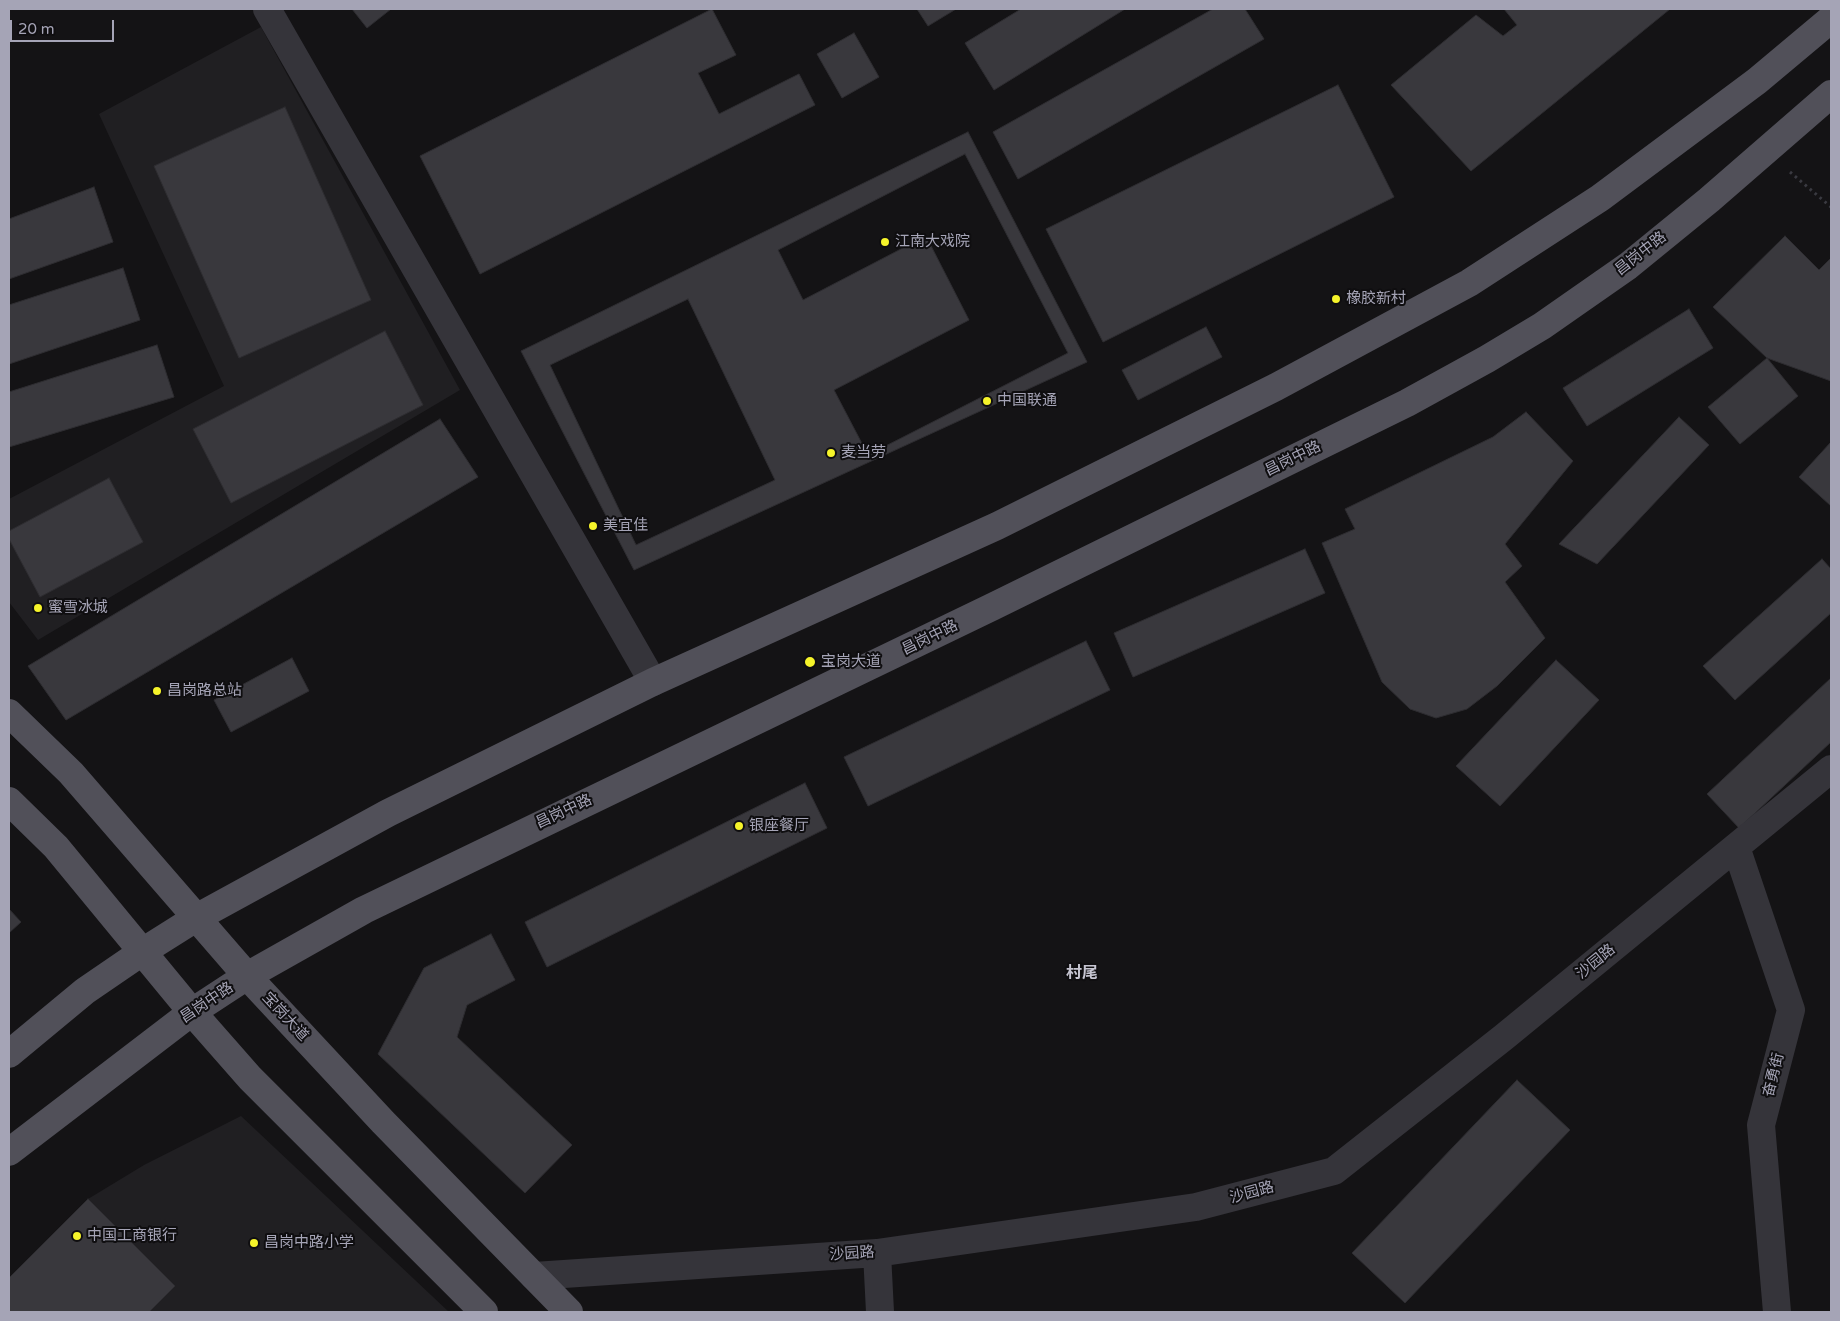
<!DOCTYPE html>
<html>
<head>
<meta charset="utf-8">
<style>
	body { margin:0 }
	#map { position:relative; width:1840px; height:1321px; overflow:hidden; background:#141315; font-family:"Varela Round",sans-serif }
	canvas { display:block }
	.frame { position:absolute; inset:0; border:10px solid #a5a4b6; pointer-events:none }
	.scale { position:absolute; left:10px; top:20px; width:104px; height:22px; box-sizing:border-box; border:2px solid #a5a4b6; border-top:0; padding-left:6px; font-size:15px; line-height:18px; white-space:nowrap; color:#a5a4b6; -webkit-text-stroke:4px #0f0e10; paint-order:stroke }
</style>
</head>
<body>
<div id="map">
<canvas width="1840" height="1321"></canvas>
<div class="frame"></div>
<div class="scale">20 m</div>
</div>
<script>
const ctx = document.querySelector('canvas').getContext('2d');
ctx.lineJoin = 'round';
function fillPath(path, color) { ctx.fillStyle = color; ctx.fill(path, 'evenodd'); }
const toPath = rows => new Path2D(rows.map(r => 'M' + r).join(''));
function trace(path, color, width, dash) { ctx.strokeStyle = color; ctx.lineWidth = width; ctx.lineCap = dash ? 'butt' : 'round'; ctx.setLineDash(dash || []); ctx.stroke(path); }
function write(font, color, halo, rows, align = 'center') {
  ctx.font = font + ' "Varela Round","Noto Sans SC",sans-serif'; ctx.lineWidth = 4; ctx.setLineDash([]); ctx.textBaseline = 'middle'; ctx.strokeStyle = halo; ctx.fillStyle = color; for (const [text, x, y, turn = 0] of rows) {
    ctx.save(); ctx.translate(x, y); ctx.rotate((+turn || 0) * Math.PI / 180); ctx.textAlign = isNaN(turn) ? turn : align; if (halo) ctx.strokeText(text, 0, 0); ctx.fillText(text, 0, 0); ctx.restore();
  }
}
fillPath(toPath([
	[261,27,460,390,38,640,9,602,9,499,224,386,99,114],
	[241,1116,449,1312,149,1312,175,1286,88,1199,144,1165]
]), '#201f22');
const building = toPath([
	[352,9,391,9,367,28,352,9],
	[712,9,736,55,698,73,719,114,799,74,815,105,480,274,420,156,712,9],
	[917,9,956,9,928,26,917,9],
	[1021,9,1125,9,994,90,965,43,1021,9],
	[1213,9,1245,9,1264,39,1018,179,993,132,1213,9],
	[1504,9,1670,9,1471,171,1391,85,1476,15,1503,36,1517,25,1504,9],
	[854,33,879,77,842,98,817,54,854,33],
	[1338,85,1394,197,1103,342,1046,229,1338,85],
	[285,107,371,300,239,358,154,166,285,107],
	[968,132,1087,362,634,570,521,351,968,132],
	[965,154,1068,353,868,455,834,390,969,320,926,236,803,300,778,250,965,154],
	[94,187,113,242,9,279,9,219,94,187],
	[1785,236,1819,270,1831,258,1831,381,1767,358,1713,307,1785,236],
	[123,268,140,320,9,364,9,305,123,268],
	[688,299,775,480,636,545,550,365,688,299],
	[1689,309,1713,348,1587,426,1563,388,1689,309],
	[1206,327,1222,357,1138,400,1122,370,1206,327],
	[385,331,423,405,231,503,193,429,385,331],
	[157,345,174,397,9,447,9,392,157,345],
	[1767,358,1798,396,1740,444,1708,407,1767,358],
	[1526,412,1573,461,1505,544,1522,566,1505,582,1545,638,1497,686,1467,709,1436,718,1410,709,1382,682,1322,543,1355,529,1345,509,1493,437,1526,412],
	[1679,417,1709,445,1597,564,1559,544,1679,417],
	[440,419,478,477,66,720,28,666,440,419],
	[1831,442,1831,506,1799,477,1831,442],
	[109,478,143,542,40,597,9,539,9,531,109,478],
	[1305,549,1325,593,1133,677,1114,633,1305,549],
	[1822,559,1831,569,1831,613,1735,700,1703,666,1822,559],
	[1086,641,1110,690,868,806,844,757,1086,641],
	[292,658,309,691,231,732,214,700,292,658],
	[1556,660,1599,700,1500,806,1456,766,1556,660],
	[1831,678,1831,742,1739,828,1707,794,1831,678],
	[805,783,827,828,547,967,525,922,805,783],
	[9,909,21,922,9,933,9,909],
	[491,934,515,980,467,1005,457,1037,572,1145,525,1193,378,1054,424,968,491,934],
	[1517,1080,1570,1130,1405,1303,1352,1253,1517,1080],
	[88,1199,175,1286,149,1312,9,1312,9,1278,88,1199]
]);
fillPath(building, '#39383d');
trace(building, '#2e2d31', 1);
trace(toPath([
	[1790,172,1831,207]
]), '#3a3a41', 3, [2.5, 4]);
trace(toPath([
	[267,9,653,682],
	[1736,847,1791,1010,1761,1125,1777,1312],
	[877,1253,880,1312],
	[534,1276,877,1253,1196,1207,1334,1171,1504,1037,1831,769]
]), '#35343a', 28);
trace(toPath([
	[9,713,71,773,247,976,383,1122,569,1312],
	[9,801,56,847,192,1012,250,1078,484,1312],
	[9,1054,85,991,142,952,196,918,388,813,653,682,997,526,1276,387,1469,283,1600,198,1757,81,1831,19],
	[9,1152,192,1012,247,976,364,910,992,607,1407,403,1487,359,1542,326,1628,266,1709,200,1831,94]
]), '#515059', 28);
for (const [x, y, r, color] of [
	[885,242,5,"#f6f42a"],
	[1336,299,5,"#f6f42a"],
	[987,401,5,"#f6f42a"],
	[831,453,5,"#f6f42a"],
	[593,526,5,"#f6f42a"],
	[38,608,5,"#f6f42a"],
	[810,662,6,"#f6f42a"],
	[157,691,5,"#f6f42a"],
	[739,826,5,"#f6f42a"],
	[77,1236,5,"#f6f42a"],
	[254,1243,5,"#f6f42a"]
]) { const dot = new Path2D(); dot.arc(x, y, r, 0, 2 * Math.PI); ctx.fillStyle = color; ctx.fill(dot); trace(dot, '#0f0e10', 2); }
write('15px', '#a5a4b6', '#0f0e10', [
	["江南大戏院",895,242],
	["橡胶新村",1346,299],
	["中国联通",997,401],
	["麦当劳",841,453],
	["美宜佳",603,526],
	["蜜雪冰城",48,608],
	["宝岗大道",821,662],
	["昌岗路总站",167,691],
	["银座餐厅",749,826],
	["中国工商银行",87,1236],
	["昌岗中路小学",264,1243]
], 'left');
write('15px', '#a5a4b6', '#0f0e10', [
	["昌岗中路",1641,254,-38],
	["昌岗中路",1293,459,-26],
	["昌岗中路",930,638,-26],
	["昌岗中路",564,812,-25],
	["沙园路",1596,962,-39],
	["昌岗中路",207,1003,-34],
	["宝岗大道",285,1017,47],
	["奋勇街",1774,1075,-76],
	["沙园路",1252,1193,-15],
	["沙园路",852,1254,-4]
]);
write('bold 16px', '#c6c5d1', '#0f0e10', [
	["村尾",1082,974]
]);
</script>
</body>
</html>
